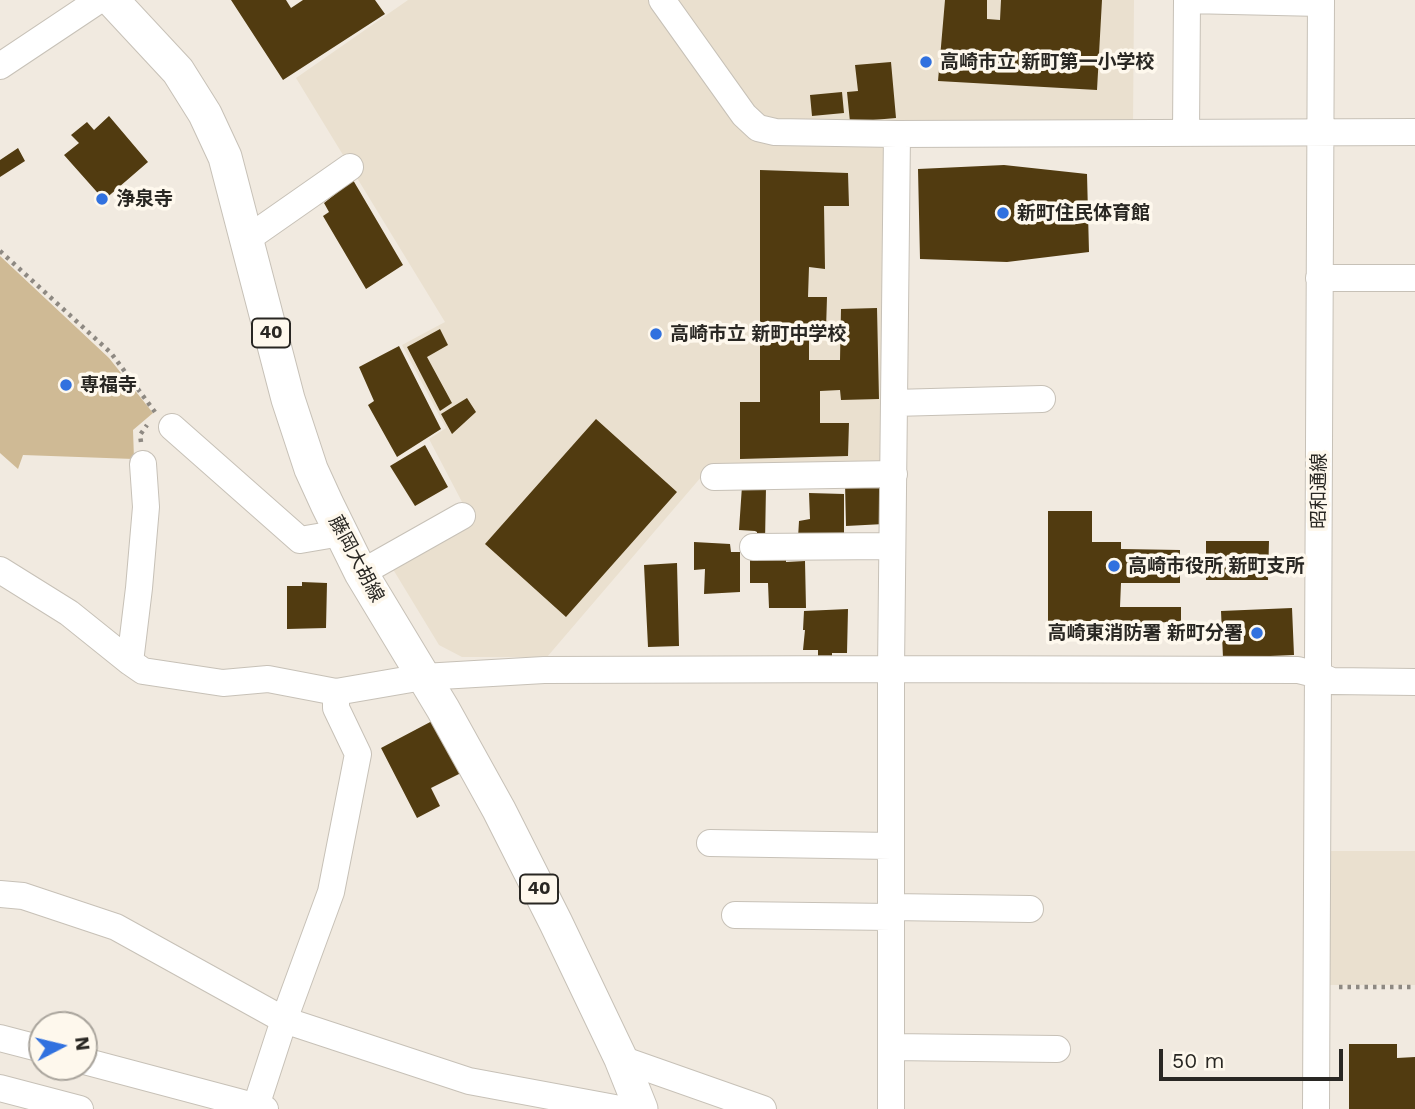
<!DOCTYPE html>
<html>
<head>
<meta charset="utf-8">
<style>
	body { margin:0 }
	#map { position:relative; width:1415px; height:1109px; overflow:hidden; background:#f1eae0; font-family:"Work Sans",sans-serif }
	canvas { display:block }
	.north { position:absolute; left:28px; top:1011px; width:70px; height:70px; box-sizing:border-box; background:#fef8ed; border:2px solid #a9a49c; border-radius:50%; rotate:83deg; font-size:19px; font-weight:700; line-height:28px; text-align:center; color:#292723 }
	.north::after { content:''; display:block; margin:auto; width:24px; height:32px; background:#3171df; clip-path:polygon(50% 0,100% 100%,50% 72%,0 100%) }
	.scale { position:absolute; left:1159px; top:1049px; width:184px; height:32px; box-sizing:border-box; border:4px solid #292723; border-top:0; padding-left:9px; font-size:21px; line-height:24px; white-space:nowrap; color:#292723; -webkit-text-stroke:5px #fef8ed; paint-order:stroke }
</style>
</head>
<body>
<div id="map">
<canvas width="1415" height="1109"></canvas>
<div class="north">N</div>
<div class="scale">50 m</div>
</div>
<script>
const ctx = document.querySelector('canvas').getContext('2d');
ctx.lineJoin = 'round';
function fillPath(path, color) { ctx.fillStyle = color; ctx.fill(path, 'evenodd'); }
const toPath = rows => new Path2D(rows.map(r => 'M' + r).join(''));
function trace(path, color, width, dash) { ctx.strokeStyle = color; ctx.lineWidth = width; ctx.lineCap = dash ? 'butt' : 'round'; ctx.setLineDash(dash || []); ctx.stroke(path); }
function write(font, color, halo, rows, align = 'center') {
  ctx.font = font + ' "Work Sans","Noto Sans JP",sans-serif'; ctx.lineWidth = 7; ctx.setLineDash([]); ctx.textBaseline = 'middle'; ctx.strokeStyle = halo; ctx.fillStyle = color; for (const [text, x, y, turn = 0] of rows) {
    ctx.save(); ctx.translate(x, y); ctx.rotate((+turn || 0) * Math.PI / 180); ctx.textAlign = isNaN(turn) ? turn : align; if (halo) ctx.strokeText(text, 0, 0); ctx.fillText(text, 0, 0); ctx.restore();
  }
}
fillPath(toPath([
	[408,0,655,0,742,119,890,139,888,470,708,469,547,657,462,657,439,645,391,566,472,521,429,439,446,428,402,345,445,322,296,78],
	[674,0,1134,0,1133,127,763,124],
	[1326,851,1415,851,1415,985,1328,985]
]), '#eae0cf');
fillPath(toPath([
	[0,256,109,358,153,413,133,430,134,459,23,455,18,469,0,453]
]), '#cfba95');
fillPath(toPath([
	[231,0,286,0,291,8,303,0,375,0,385,14,283,80],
	[945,0,987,0,987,19,1000,20,1001,0,1102,0,1097,90,938,81],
	[891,62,896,118,850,122,847,92,858,91,855,65],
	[842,92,844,113,812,116,810,95],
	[109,116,148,162,104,200,64,155,79,143,71,135,87,122,94,130],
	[18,148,25,161,0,177,0,160],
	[1004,165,1087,174,1089,252,1007,262,920,259,918,169],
	[760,170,848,173,849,206,824,206,825,269,809,267,808,297,827,297,826,330,809,330,809,360,840,360,841,309,877,308,879,399,841,400,840,390,820,391,820,423,849,423,848,456,740,459,740,402,760,402],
	[353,180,403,265,366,289,323,216,329,212,324,203],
	[440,329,448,345,427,357,452,403,440,411,407,347],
	[399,346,441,429,397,457,368,405,374,401,359,367],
	[467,398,476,412,452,434,441,414],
	[596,419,677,492,566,617,485,544],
	[425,445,448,487,415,506,390,466],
	[845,483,884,483,884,524,846,526],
	[742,486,766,487,765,542,757,542,757,532,755,531,739,530],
	[809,493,844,494,844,534,798,538,799,521,810,519],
	[1048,511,1092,511,1092,542,1121,542,1121,549,1180,550,1180,583,1121,583,1120,607,1181,607,1181,622,1121,623,1120,633,1048,633],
	[1206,541,1269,541,1268,580,1206,580],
	[694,542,730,544,731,552,740,552,740,592,704,594,705,569,694,570],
	[750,558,786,558,786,562,805,561,806,608,769,608,768,583,750,583],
	[677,563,679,646,648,647,644,565],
	[302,582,327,583,326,628,287,629,287,586,302,586],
	[1292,608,1294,655,1223,658,1221,611],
	[848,609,847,653,832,653,832,657,818,658,818,650,803,650,805,630,803,630,804,611],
	[434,720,461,773,431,788,440,806,417,818,381,748],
	[1349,1044,1397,1044,1397,1058,1415,1057,1415,1109,1349,1109]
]), '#513b10');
const minor = toPath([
	[662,0,744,115,758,128,775,132,897,134,1415,132],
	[0,66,99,0],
	[1186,133,1187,0,1321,3],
	[247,239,350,167],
	[1319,278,1415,278],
	[894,403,1042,399],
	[172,427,300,540,341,533],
	[714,477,894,474],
	[753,547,892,546],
	[0,570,69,613,130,662,143,671,223,683,268,679,336,692,423,677,544,670,891,669,1298,670,1318,675,1332,681,1415,682],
	[361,573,462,516],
	[130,662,139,588,146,507,143,464],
	[710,843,891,846],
	[0,894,23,896,116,927,284,1020,469,1081,620,1109],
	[891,907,1030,909],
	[735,915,891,917],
	[0,1038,42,1049],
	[891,1047,1057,1049],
	[621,1059,763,1109],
	[84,1061,265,1109],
	[0,1088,80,1109],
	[256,1106,284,1020,331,892,358,754,336,708,336,692],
	[891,1109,891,669,897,134],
	[1316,1109,1321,0]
]);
const major = toPath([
	[112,0,178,71,205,114,225,157,288,399,311,469,327,504,361,573,443,709,499,810,556,923,621,1059,641,1109]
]);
trace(minor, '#c7c1b7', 28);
trace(major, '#c7c1b7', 35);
trace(toPath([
	[0,251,111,353,155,412],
	[141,442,140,435,147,425],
	[1339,987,1415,987]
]), '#8e8982', 4.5, [3.5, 5]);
trace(minor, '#fff', 26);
trace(major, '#fff', 33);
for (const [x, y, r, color] of [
	[926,62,7,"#3171df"],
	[102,199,7,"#3171df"],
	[1003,213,7,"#3171df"],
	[656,334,7,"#3171df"],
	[66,385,7,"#3171df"],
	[1114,566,7,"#3171df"],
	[1257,633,7,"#3171df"]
]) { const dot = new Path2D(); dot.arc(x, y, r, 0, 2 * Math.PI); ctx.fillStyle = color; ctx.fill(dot); trace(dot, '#fef8ed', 2.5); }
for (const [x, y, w] of [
	[271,333,38],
	[539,889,38]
]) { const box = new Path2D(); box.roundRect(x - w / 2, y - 14.5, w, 29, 5); ctx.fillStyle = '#fef8ed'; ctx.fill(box); trace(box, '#292723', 2); }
write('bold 18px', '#292723', null, [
	["40",271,333],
	["40",539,889]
]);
write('bold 19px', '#292723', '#fef8ed', [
	["高崎市立 新町第一小学校",940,62],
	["浄泉寺",116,199],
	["新町住民体育館",1017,213],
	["高崎市立 新町中学校",670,334],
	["専福寺",80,385],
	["高崎市役所 新町支所",1128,566],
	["高崎東消防署 新町分署",1243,633,"right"]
], 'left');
write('19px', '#292723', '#fef8ed', [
	["昭和通線",1319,491,-90],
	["藤岡大胡線",356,559,62]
]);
</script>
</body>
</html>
